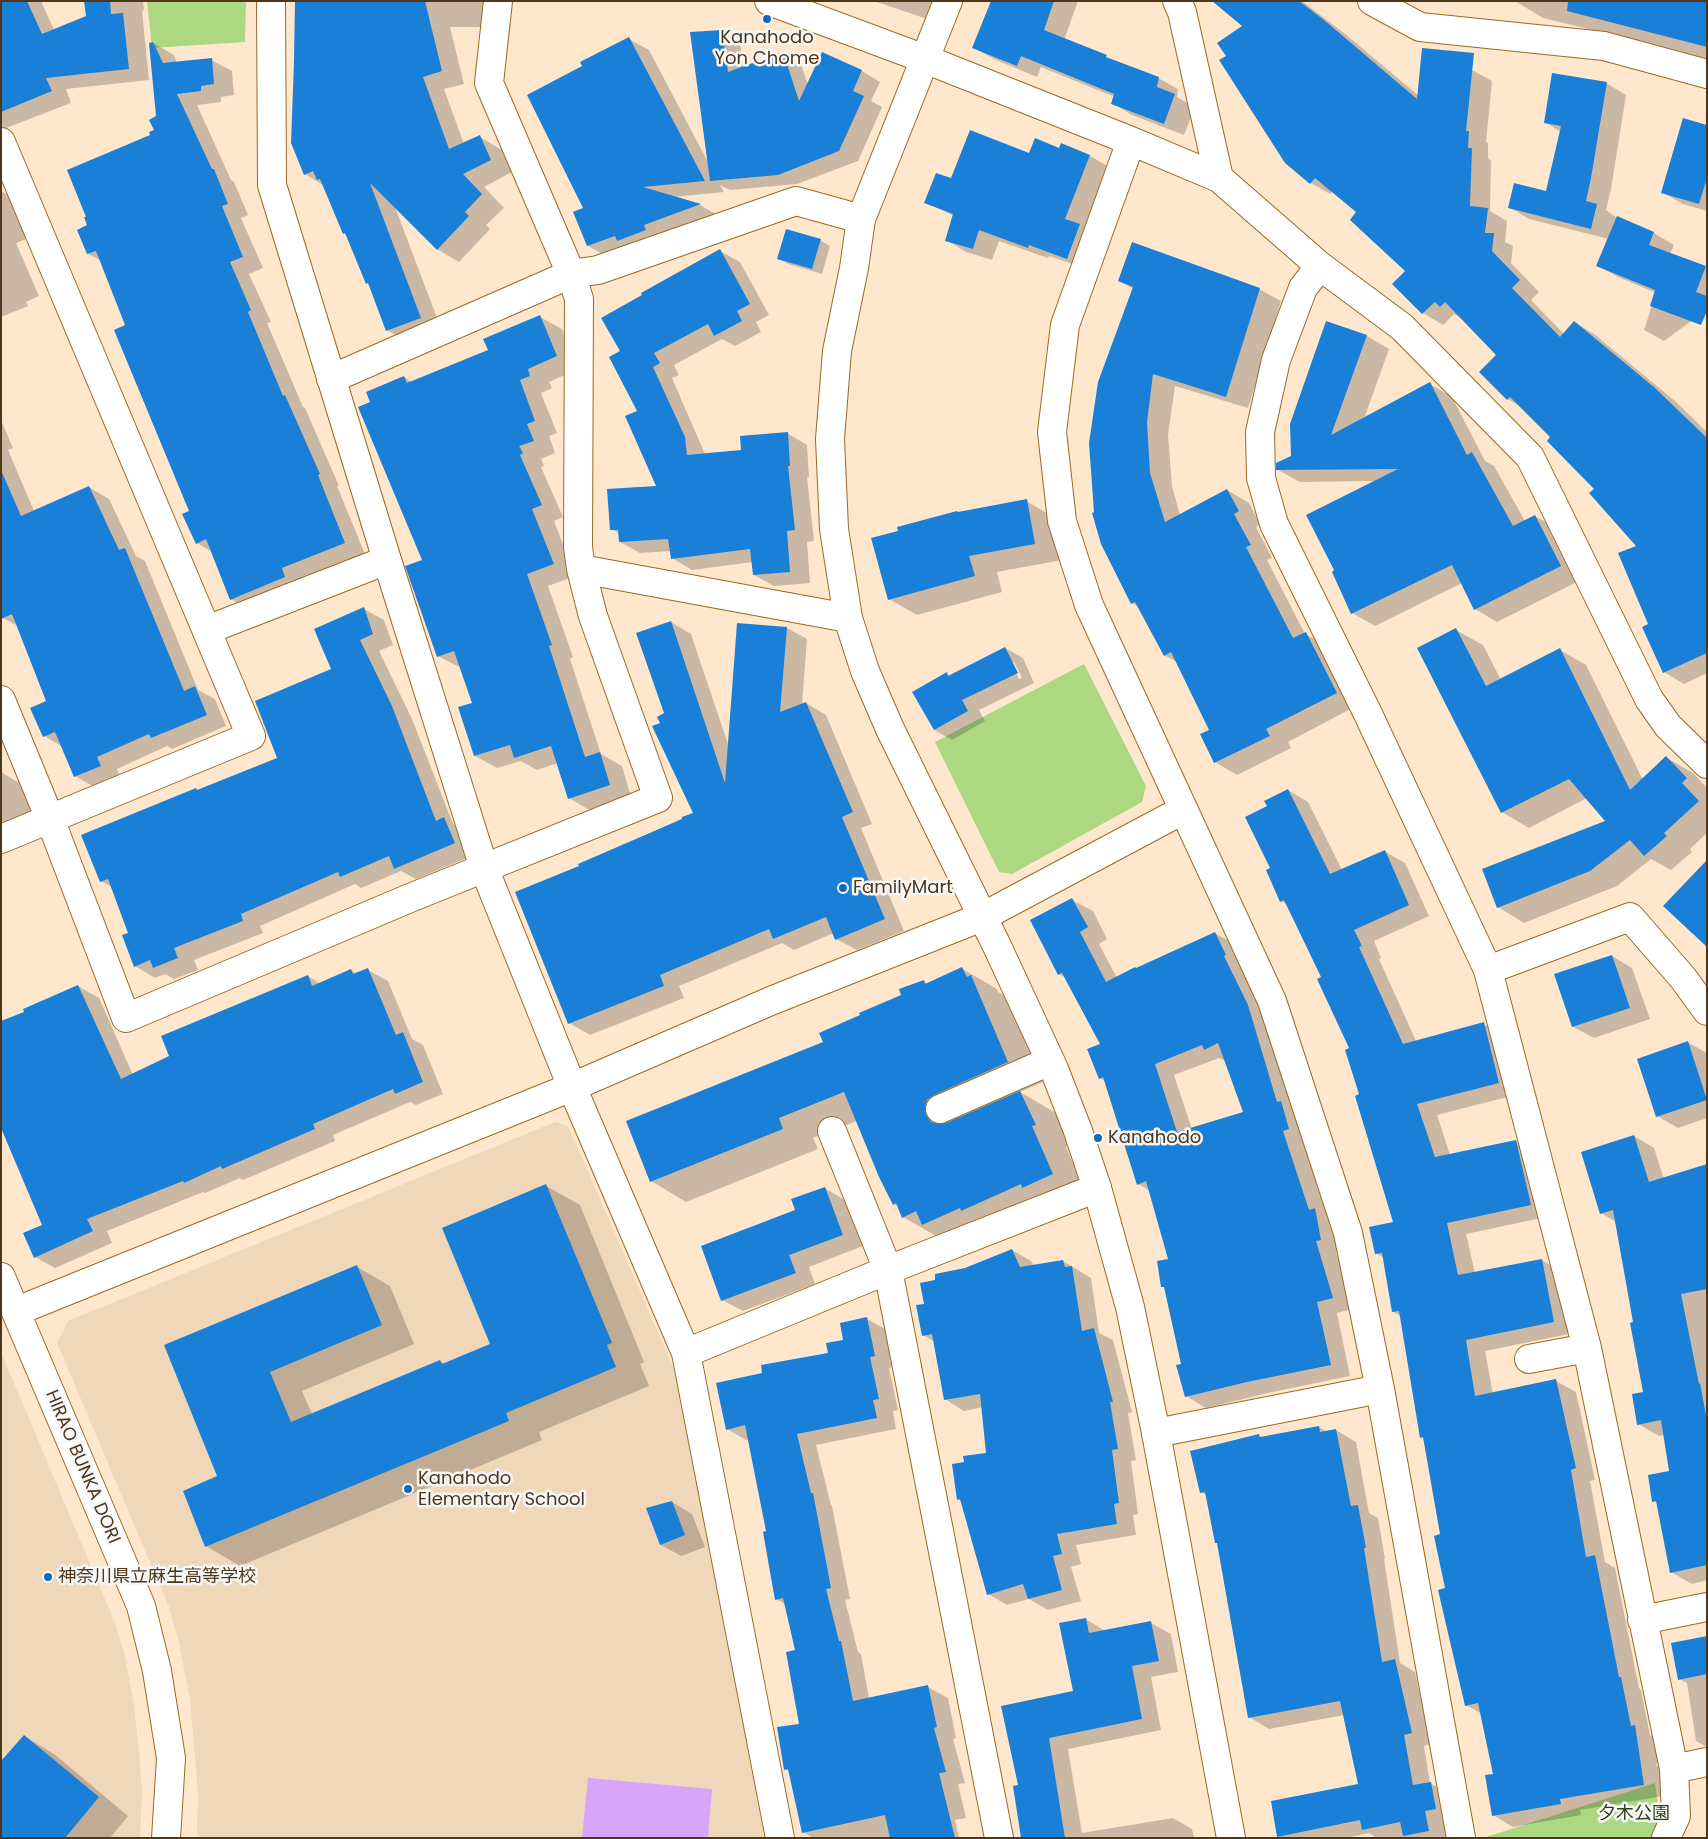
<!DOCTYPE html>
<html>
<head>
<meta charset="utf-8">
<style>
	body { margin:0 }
	#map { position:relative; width:1708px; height:1839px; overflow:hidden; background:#fee7cd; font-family:Poppins,sans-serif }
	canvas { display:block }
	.frame { position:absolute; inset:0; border:2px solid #4d361a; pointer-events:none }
</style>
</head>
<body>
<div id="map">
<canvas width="1708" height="1839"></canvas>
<div class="frame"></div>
</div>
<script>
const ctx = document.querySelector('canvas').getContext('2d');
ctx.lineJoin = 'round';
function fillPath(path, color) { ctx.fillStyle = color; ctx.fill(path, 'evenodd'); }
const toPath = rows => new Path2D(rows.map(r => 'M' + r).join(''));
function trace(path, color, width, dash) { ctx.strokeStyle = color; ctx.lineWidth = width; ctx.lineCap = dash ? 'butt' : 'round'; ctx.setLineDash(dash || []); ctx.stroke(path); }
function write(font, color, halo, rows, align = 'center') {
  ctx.font = font + ' Poppins,"Noto Sans JP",sans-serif'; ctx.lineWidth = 5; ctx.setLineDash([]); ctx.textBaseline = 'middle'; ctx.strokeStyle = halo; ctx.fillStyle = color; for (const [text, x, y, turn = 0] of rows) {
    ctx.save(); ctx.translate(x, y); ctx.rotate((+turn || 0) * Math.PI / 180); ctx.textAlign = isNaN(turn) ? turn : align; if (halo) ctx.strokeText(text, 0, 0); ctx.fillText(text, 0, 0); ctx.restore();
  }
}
fillPath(toPath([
	[555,1122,568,1126,675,1371,765,1838,200,1838,197,1832,198,1792,190,1699,179,1643,169,1607,57,1343,68,1321],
	[1,1352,115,1623,125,1656,134,1706,139,1751,142,1792,140,1838,1,1838]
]), '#f0d7ba');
fillPath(toPath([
	[147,1,246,1,245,42,152,48],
	[1084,664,1146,786,1142,802,1012,874,999,872,935,742],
	[1655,1783,1660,1820,1652,1838,1483,1838]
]), '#acd882');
fillPath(toPath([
	[588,1778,712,1789,708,1838,582,1838]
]), '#d7a5fa');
fillPath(toPath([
	[1,1,41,1,54,30,87,17,86,1,143,1,144,10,142,11,149,80,66,89,71,103,1,130],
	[295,1,495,1,495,27,450,27,464,84,444,89,464,144,480,137,502,150,512,172,484,187,504,208,486,225,490,229,459,262,437,249,395,207,442,331,409,343,387,330,369,284,367,283,347,235,344,233,323,185,305,174,296,61],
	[874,1,933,1,927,19],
	[1010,1,1078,1,1064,40,1116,62,1158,78,1178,89,1177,97,1195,107,1184,135,1132,115,1112,103,1115,97,1041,67,1037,77,994,59,974,48],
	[1214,1,1302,1,1344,33,1419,96,1422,59,1472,70,1492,81,1486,142,1488,143,1488,158,1491,161,1490,211,1507,221,1505,242,1513,246,1511,263,1539,292,1531,300,1564,334,1574,322,1594,334,1675,401,1707,432,1707,673,1684,684,1664,672,1650,625,1638,546,1596,489,1551,437,1521,407,1508,399,1498,355,1461,318,1454,314,1443,325,1423,313,1394,284,1407,271,1358,212,1333,191,1330,194,1311,183,1228,57,1244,26],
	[1515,1,1707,1,1707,64,1609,34,1543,18],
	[721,31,740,41,743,68,782,54,801,64,808,85,822,53,862,71,880,82,871,101,882,107,858,161,797,184,730,190,720,185,724,192,673,197,700,205,719,216,608,257,588,246,585,208,584,67,629,39,649,50,709,164],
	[153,43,174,55,177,63,211,60,232,71,234,95,221,97,221,102,197,105,231,180,234,182,248,215,241,218,263,268,249,274,271,322,267,323,303,407,305,408,339,486,337,486,365,554,251,610,231,599,212,552,197,543,191,512,127,326,102,261,88,254,79,230,89,226,155,131,158,117],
	[1606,83,1626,95,1611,189,1606,210,1617,218,1654,233,1674,245,1670,254,1707,268,1707,313,1705,311,1664,341,1644,330,1656,293,1618,277,1598,266,1609,239,1529,219,1509,207,1547,193,1561,132,1545,122],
	[1707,126,1707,211,1683,204,1662,192],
	[1061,145,1090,156,1109,167,1085,228,1099,236,1087,269,1049,256,1048,258,999,241,992,260,966,252,946,240,954,216,926,202,951,180,1030,154,1060,149],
	[1,191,13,198,28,234,24,235,26,239,16,243,39,296,26,302,28,306,1,317],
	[820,240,830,246,822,274,788,264,779,258],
	[720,251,740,262,769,315,756,322,761,332,735,346,722,339,674,365,679,375,672,378,705,454,743,451,787,433,807,445,809,477,807,477,814,541,807,542,810,583,774,586,754,575,753,562,692,570,672,558,671,551,640,553,620,542,620,534,611,529,658,487,621,351],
	[1120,281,1259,289,1281,301,1248,408,1175,386,1168,435,1172,486,1180,515,1227,490,1249,503,1260,524,1256,527,1272,558,1267,560,1305,634,1328,646,1358,705,1288,742,1291,748,1237,775,1215,762,1211,730,1177,662,1164,655,1139,607,1132,603,1096,513,1133,289],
	[540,317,562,329,578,369,549,382,552,388,541,393,557,433,549,436,555,453,541,459,544,466,541,467,563,517,554,521,575,576,548,586,573,657,570,659,601,754,622,766,631,797,591,811,569,798,558,763,537,770,521,761,497,768,475,756,473,704,461,668,438,656,424,561,372,402,404,377,412,382,489,350],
	[1326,322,1367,336,1389,349,1364,419,1430,384,1452,397,1485,461,1494,466,1525,521,1535,516,1558,529,1583,579,1497,622,1475,609,1462,583,1375,626,1352,613,1375,481,1300,482,1278,470,1292,457],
	[1,420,13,448,8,450,34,511,89,487,109,499,136,556,145,561,198,690,215,699,226,726,172,749,167,746,117,769,120,777,96,788,75,776,63,747,44,736,48,701,18,626,3,618,1,612],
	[1026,501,1054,517,1062,560,997,572,1002,592,917,615,889,599,959,513],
	[364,609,384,620,393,645,379,651,412,719,453,824,464,830,474,855,416,879,401,871,361,888,355,884,260,926,263,933,194,960,198,970,174,979,165,974,155,978,135,966,130,934,112,887,101,881,196,789,198,790,279,758,333,670],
	[671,622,691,634,729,747,787,628,807,639,802,705,806,703,826,715,872,824,861,828,904,931,857,950,836,939,834,933,794,950,782,943,679,986,684,998,590,1035,569,1023,581,866,694,813,661,724,665,714],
	[1456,630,1483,645,1501,680,1560,650,1586,665,1643,780,1667,758,1693,773,1707,788,1707,833,1690,849,1692,852,1671,870,1651,859,1617,886,1524,923,1498,907,1607,822,1587,798,1529,828,1502,812],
	[1005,648,1023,658,1034,683,979,710,985,721,952,740,934,730,947,674,950,676],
	[1011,662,1014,662,1022,678,1019,679],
	[1,772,21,784,33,810,4,824,1,832],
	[1288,790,1308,802,1342,870,1384,851,1405,863,1429,916,1374,941,1381,958,1379,959,1416,1041,1483,1024,1504,1035,1519,1094,1437,1115,1450,1155,1516,1141,1536,1153,1551,1216,1466,1234,1475,1273,1542,1260,1562,1272,1574,1333,1485,1351,1493,1394,1556,1381,1576,1392,1595,1480,1590,1481,1605,1562,1615,1568,1639,1688,1641,1690,1650,1735,1655,1738,1659,1763,1655,1764,1659,1767,1664,1796,1580,1810,1581,1815,1513,1827,1493,1815,1495,1775,1482,1714,1466,1705,1447,1589,1442,1535,1424,1439,1421,1437,1401,1316,1394,1312,1384,1258,1376,1253,1395,1223,1350,1049,1323,977,1288,905,1281,901,1272,868,1269,807],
	[1072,900,1093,911,1107,939,1099,944,1117,978,1215,933,1236,945,1268,1018,1309,1141,1303,1142,1327,1217,1335,1221,1341,1251,1336,1252,1352,1309,1337,1313,1350,1376,1268,1393,1206,1408,1186,1396,1182,1365,1166,1288,1163,1286,1170,1260,1150,1191,1138,1184,1106,1081,1100,1078,1102,1045,1066,978,1059,974],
	[1219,1058,1226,1061,1244,1113,1192,1129,1174,1075],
	[1612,956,1632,968,1650,1019,1594,1038,1573,1027,1556,975],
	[961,968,997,989,998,992,1007,997,1043,1082,1020,1092,1056,1113,1070,1145,1066,1147,1087,1195,938,1237,903,1217,899,1207,894,1204,857,1121,813,1138,818,1149,686,1202,651,1181,825,1042,903,996,924,981,928,984],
	[351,970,357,974,368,970,388,981,412,1039,423,1045,443,1094,416,1105,410,1102,333,1135,335,1141,243,1180,240,1178,205,1193,203,1192,107,1231,112,1243,55,1268,35,1257,44,1226,26,1012,78,986,99,998,133,1075,170,1057,308,976,320,984],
	[1687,1042,1707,1053,1707,1118,1678,1128,1657,1116],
	[1634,1136,1654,1148,1664,1179,1707,1165,1707,1580,1692,1584,1671,1572,1657,1503,1653,1501,1671,1472,1664,1435,1659,1436,1638,1424,1645,1393,1634,1323,1616,1222,1601,1213],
	[546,1186,580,1205,644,1362,640,1364,649,1386,539,1432,542,1440,240,1566,206,1546,219,1477,166,1346,357,1267,390,1286,414,1344,302,1391,312,1414,440,1361,445,1364,491,1345],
	[824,1188,845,1200,863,1246,809,1267,815,1284,743,1311,722,1300,797,1211],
	[1012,1250,1031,1261,1034,1266,1063,1261,1091,1278,1099,1333,1113,1340,1132,1412,1128,1413,1136,1460,1131,1461,1138,1514,1133,1515,1136,1535,1076,1545,1081,1564,1071,1567,1081,1601,1048,1610,1029,1599,1007,1605,988,1594,961,1501,958,1499,966,1463,988,1454,983,1407,964,1411,945,1399,935,1342,923,1335,926,1305,937,1281],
	[867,1319,887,1330,895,1366,889,1368,898,1410,893,1411,896,1429,816,1445,831,1505,832,1506,850,1599,845,1600,858,1652,861,1654,869,1698,928,1687,948,1698,956,1738,953,1739,965,1783,958,1784,966,1818,955,1820,959,1838,813,1838,803,1832,789,1771,785,1769,800,1725,797,1651,785,1604,776,1599,768,1532,749,1440,746,1440,727,1429,764,1374,830,1354],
	[1319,1427,1327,1432,1336,1430,1356,1442,1369,1513,1378,1518,1385,1559,1384,1559,1400,1663,1415,1672,1431,1744,1424,1746,1430,1783,1451,1795,1448,1838,1377,1838,1369,1833,1347,1838,1282,1838,1278,1836,1360,1785,1344,1715,1269,1729,1249,1717,1218,1544,1207,1496,1201,1492,1259,1436,1263,1438],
	[672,1502,692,1514,705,1547,681,1556,661,1545,648,1509],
	[1086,1619,1105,1631,1151,1623,1171,1634,1178,1672,1151,1677,1161,1730,1068,1749,1082,1833,1173,1818,1192,1829,1194,1838,1022,1838,1019,1786,1074,1692],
	[1707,1637,1707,1747,1696,1741,1687,1683,1679,1679],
	[24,1736,54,1754,128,1816,110,1838,1,1838]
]), '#0003');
fillPath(toPath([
	[1,1,27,1,42,34,86,16,84,1,110,1,111,14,123,13,129,69,46,78,52,91,1,112],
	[295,1,425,1,442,71,423,77,449,149,480,135,491,160,463,174,482,194,465,212,469,216,437,250,370,183,421,318,386,331,368,283,366,284,345,233,343,234,320,179,317,180,313,171,304,175,291,143,294,61],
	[991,1,1054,1,1044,30,1107,55,1106,57,1159,77,1157,87,1175,94,1164,124,1111,104,1114,94,1021,56,1017,66,972,48],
	[1212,1,1299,1,1324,20,1417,99,1422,48,1474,53,1466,131,1469,131,1468,148,1472,148,1470,206,1488,208,1485,233,1494,233,1492,251,1520,280,1512,288,1560,337,1574,321,1655,388,1707,438,1707,653,1663,673,1642,627,1648,624,1618,553,1636,546,1589,493,1594,489,1547,441,1550,437,1510,397,1507,400,1479,372,1496,355,1445,302,1440,307,1435,302,1422,314,1392,284,1405,271,1350,220,1356,212,1315,178,1310,184,1285,163,1219,60,1226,56,1217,43,1242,26],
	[1568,1,1707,1,1707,47,1567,11],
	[722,30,728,72,783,52,799,101,822,52,862,70,853,91,864,96,839,151,778,175,710,181,690,32],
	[629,37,705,181,643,187,701,204,644,225,646,230,617,241,615,236,587,246,573,212,583,208,527,95,582,66,580,62],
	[153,42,163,63,212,58,214,84,201,86,201,91,177,94,212,169,214,169,228,204,222,206,243,257,230,262,251,310,248,312,283,396,285,395,320,474,318,475,345,543,282,568,285,577,230,600,206,539,196,544,182,514,189,511,114,330,125,325,96,251,87,254,77,230,87,225,84,217,86,217,67,170,150,135,149,132,154,130,149,120,156,116,149,43],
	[1552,73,1607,82,1591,178,1586,201,1597,204,1591,229,1508,208,1514,183,1546,191,1561,126,1544,123],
	[1683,118,1707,125,1707,178,1699,204,1661,193],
	[970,130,1029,153,1035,138,1059,148,1061,143,1090,155,1065,219,1080,224,1067,259,1029,245,1028,248,979,230,973,249,945,241,953,214,924,203,936,173,951,178],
	[1617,216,1654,232,1649,245,1706,266,1696,292,1707,296,1707,311,1701,325,1650,306,1655,290,1596,266],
	[786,229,821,239,812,269,777,259],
	[1132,242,1260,288,1226,397,1153,374,1147,422,1150,473,1165,522,1227,489,1239,511,1234,514,1251,545,1246,547,1293,638,1306,632,1337,693,1266,729,1270,736,1214,763,1200,734,1209,730,1171,652,1164,656,1135,602,1131,604,1101,544,1092,513,1094,512,1089,443,1098,382,1133,287,1118,281],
	[720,249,750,304,737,311,742,321,714,336,708,324,654,353,660,363,653,367,685,437,687,455,741,450,740,436,788,432,790,466,788,466,795,530,787,531,790,572,753,575,750,549,671,559,668,539,619,542,618,530,610,530,607,489,656,486,625,416,637,411,609,357,620,351,601,318,642,295,641,293],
	[540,315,557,356,528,369,530,376,520,380,535,421,527,424,534,441,519,446,523,453,520,455,542,505,532,509,554,564,527,574,552,645,549,646,585,757,600,752,610,785,568,799,551,746,514,758,510,745,474,756,458,707,472,703,454,651,437,657,405,566,422,560,358,407,370,402,366,392,404,376,407,383,488,350,483,339],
	[1326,321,1367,335,1331,435,1430,382,1467,455,1472,452,1513,526,1535,515,1561,566,1474,610,1452,565,1351,614,1332,572,1334,570,1306,515,1398,469,1276,470,1276,463,1291,456,1290,424],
	[1,470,21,516,89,486,119,550,125,548,184,691,195,686,207,715,151,738,149,734,97,757,101,766,74,777,55,732,43,737,30,708,46,701,12,614,1,619],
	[1027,499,1035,544,969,556,975,576,888,600,871,538,898,531,897,527,957,511,958,512],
	[364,607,373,634,360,640,392,706,436,821,444,817,455,843,394,869,389,856,340,877,338,872,241,914,243,921,174,948,178,958,153,968,150,960,134,967,122,935,128,933,108,879,100,882,81,835,196,788,197,790,277,758,255,701,331,669,314,629],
	[671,621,725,783,737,623,787,627,780,712,806,702,853,812,842,817,885,919,835,940,826,917,773,939,769,929,660,975,664,986,568,1024,515,892,579,866,578,864,682,819,682,817,693,813,652,726,660,723,657,717,664,713,636,633],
	[1456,628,1486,686,1560,648,1630,790,1666,756,1687,778,1682,783,1699,801,1664,833,1667,836,1644,856,1630,840,1590,871,1497,908,1482,869,1605,821,1569,779,1501,813,1417,648],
	[1005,647,1018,673,962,700,968,711,934,730,912,692,947,672,948,676],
	[1288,789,1330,874,1385,850,1409,905,1354,930,1362,946,1359,947,1403,1044,1484,1022,1499,1083,1417,1104,1435,1157,1516,1140,1531,1205,1447,1223,1458,1275,1542,1259,1554,1322,1466,1340,1475,1396,1556,1379,1576,1468,1571,1470,1586,1557,1595,1555,1619,1677,1621,1677,1631,1726,1635,1725,1644,1785,1560,1799,1561,1804,1492,1816,1485,1775,1493,1774,1478,1703,1465,1706,1438,1590,1445,1588,1434,1536,1440,1534,1423,1437,1420,1438,1399,1311,1392,1312,1382,1253,1375,1254,1369,1227,1393,1222,1355,1096,1359,1094,1345,1050,1349,1048,1317,979,1321,977,1284,900,1280,902,1266,870,1270,868,1245,817,1267,806,1264,801],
	[1707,860,1707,947,1663,906],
	[1072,898,1088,927,1080,932,1106,982,1135,967,1136,968,1215,932,1226,955,1224,956,1248,1005,1277,1102,1281,1101,1289,1129,1283,1131,1309,1210,1315,1208,1321,1240,1316,1241,1333,1298,1317,1302,1331,1365,1247,1382,1185,1397,1176,1365,1181,1364,1164,1287,1161,1287,1157,1261,1168,1259,1146,1181,1137,1185,1103,1077,1099,1079,1087,1049,1100,1044,1062,973,1058,975,1030,920],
	[1218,1043,1243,1112,1177,1132,1155,1064,1202,1045,1204,1050],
	[1612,955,1630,1008,1572,1027,1554,974],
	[962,967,967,977,971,975,1008,1062,934,1095,927,1100,925,1107,926,1115,931,1122,938,1124,946,1123,1020,1091,1036,1125,1032,1126,1053,1174,1022,1188,1021,1184,961,1211,960,1208,922,1225,916,1211,902,1218,896,1203,893,1205,879,1177,844,1092,779,1118,783,1129,650,1182,626,1121,823,1042,819,1033,860,1015,859,1013,901,995,899,989,924,980,925,984],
	[368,968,396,1035,403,1032,423,1082,395,1094,393,1089,313,1124,315,1129,222,1169,221,1166,184,1183,183,1181,87,1219,93,1231,34,1258,23,1233,42,1225,1,1128,1,1021,24,1012,23,1009,78,985,121,1079,169,1056,161,1036,308,975,312,986,351,969,353,974],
	[1688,1041,1707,1100,1656,1117,1637,1059],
	[1634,1135,1649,1182,1707,1164,1707,1289,1681,1294,1699,1384,1700,1383,1707,1421,1707,1565,1670,1573,1656,1501,1652,1502,1648,1475,1669,1471,1661,1420,1637,1425,1632,1394,1643,1392,1630,1323,1633,1322,1613,1210,1600,1214,1581,1152],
	[546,1184,612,1343,607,1345,616,1367,506,1413,509,1421,205,1547,183,1491,217,1476,164,1345,357,1265,382,1325,270,1372,291,1422,440,1360,442,1364,490,1344,442,1228],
	[825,1187,843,1235,789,1255,796,1273,721,1301,701,1246,795,1210,791,1199],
	[1012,1249,1020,1267,1063,1260,1065,1267,1072,1266,1082,1331,1094,1328,1113,1402,1110,1402,1118,1449,1112,1450,1119,1503,1114,1504,1117,1524,1057,1534,1062,1554,1053,1556,1062,1590,1028,1599,1023,1584,987,1595,960,1499,957,1500,952,1464,964,1462,963,1456,986,1453,980,1394,944,1400,932,1334,922,1336,916,1305,924,1304,920,1283,935,1280,935,1274,965,1268],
	[867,1317,875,1356,870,1357,879,1399,873,1400,877,1418,797,1434,811,1493,813,1493,831,1588,826,1589,839,1641,841,1641,853,1701,928,1685,937,1727,934,1728,946,1772,939,1773,955,1838,890,1838,885,1815,802,1833,788,1769,784,1770,777,1727,799,1724,786,1652,795,1650,783,1598,775,1600,763,1532,766,1531,745,1425,726,1430,716,1383,762,1373,761,1365,828,1353,826,1343,843,1340,840,1323],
	[1319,1426,1320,1432,1336,1429,1351,1506,1358,1505,1366,1548,1364,1548,1382,1662,1395,1659,1412,1733,1404,1735,1413,1785,1431,1782,1436,1809,1425,1811,1429,1831,1403,1836,1400,1822,1362,1830,1360,1820,1277,1837,1271,1801,1358,1784,1340,1701,1248,1718,1217,1543,1215,1543,1205,1492,1200,1493,1190,1451,1259,1434,1260,1437],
	[672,1501,685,1535,660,1545,646,1508],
	[1086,1618,1089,1633,1151,1621,1159,1661,1132,1666,1142,1719,1049,1738,1065,1838,1021,1838,1013,1786,1018,1785,1001,1706,1073,1691,1059,1623],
	[1707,1636,1707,1674,1678,1680,1671,1643],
	[24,1735,99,1797,65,1838,1,1838,1,1761]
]), '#197fd7');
const minor = toPath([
	[271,1,272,185,387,560,484,868,572,1087,686,1353,780,1838],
	[1177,1,1182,12,1219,178],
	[1372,1,1420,27,1604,46,1707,74],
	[925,59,1131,141,1219,178,1320,266,1402,327,1530,457,1649,699,1668,726,1707,764],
	[1131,141,1065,325,1052,432,1062,521,1089,605,1272,1001,1348,1233,1380,1389,1461,1838],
	[1,142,251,736,1,839],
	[1320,266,1303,288,1276,360,1260,432,1261,478,1274,524,1368,714,1488,970,1587,1348,1674,1769,1676,1816,1666,1838],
	[331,379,571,274,598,270,796,201,861,219],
	[581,569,848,618],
	[207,630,387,560],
	[1,700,50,819,126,1018,410,898,658,798,593,616,581,569,578,547,579,299,571,274,489,83,498,1],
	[1488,970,1630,917,1683,978,1707,1011],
	[940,1109,1050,1061],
	[832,1131,888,1270,999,1838],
	[1,1277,141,1606,157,1671,171,1758,166,1838],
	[17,1311,572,1087,773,1000,982,917,1183,810],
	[686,1353,888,1270,1097,1188],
	[1529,1359,1587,1348],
	[1156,1433,1380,1389],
	[1642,1620,1707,1607],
	[1674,1769,1707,1762]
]);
const tertiary = toPath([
	[769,1,925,59],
	[948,1,861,219,854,268,837,351,830,439,834,529,848,618,865,671,890,729,997,946,1054,1069,1078,1131,1097,1188,1130,1307,1156,1433,1231,1838]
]);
trace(minor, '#9c6921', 30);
trace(tertiary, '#9c6921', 30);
trace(minor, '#fff', 28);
trace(tertiary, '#fff', 28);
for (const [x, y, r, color] of [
	[767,19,5,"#106bb8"],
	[843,888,5,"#106bb8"],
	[1098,1138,5,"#106bb8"],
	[408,1489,5,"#106bb8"],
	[48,1577,5,"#106bb8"]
]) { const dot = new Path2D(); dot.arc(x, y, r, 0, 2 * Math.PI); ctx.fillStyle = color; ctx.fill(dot); trace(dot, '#f8f8f8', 2); }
write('18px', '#4d361a', '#f8f8f8', [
	["Kanahodo",767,38,"center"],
	["Yon Chome",767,59,"center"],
	["FamilyMart",853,888],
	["Kanahodo",1108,1138],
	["Kanahodo",418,1479],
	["Elementary School",418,1500],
	["神奈川県立麻生高等学校",58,1577]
], 'left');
write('18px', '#4d361a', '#f8f8f8', [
	["HIRAO BUNKA DORI",82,1467,67]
]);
write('18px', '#2c4113', '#f8f8f8', [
	["夕木公園",1634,1814]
]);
</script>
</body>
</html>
